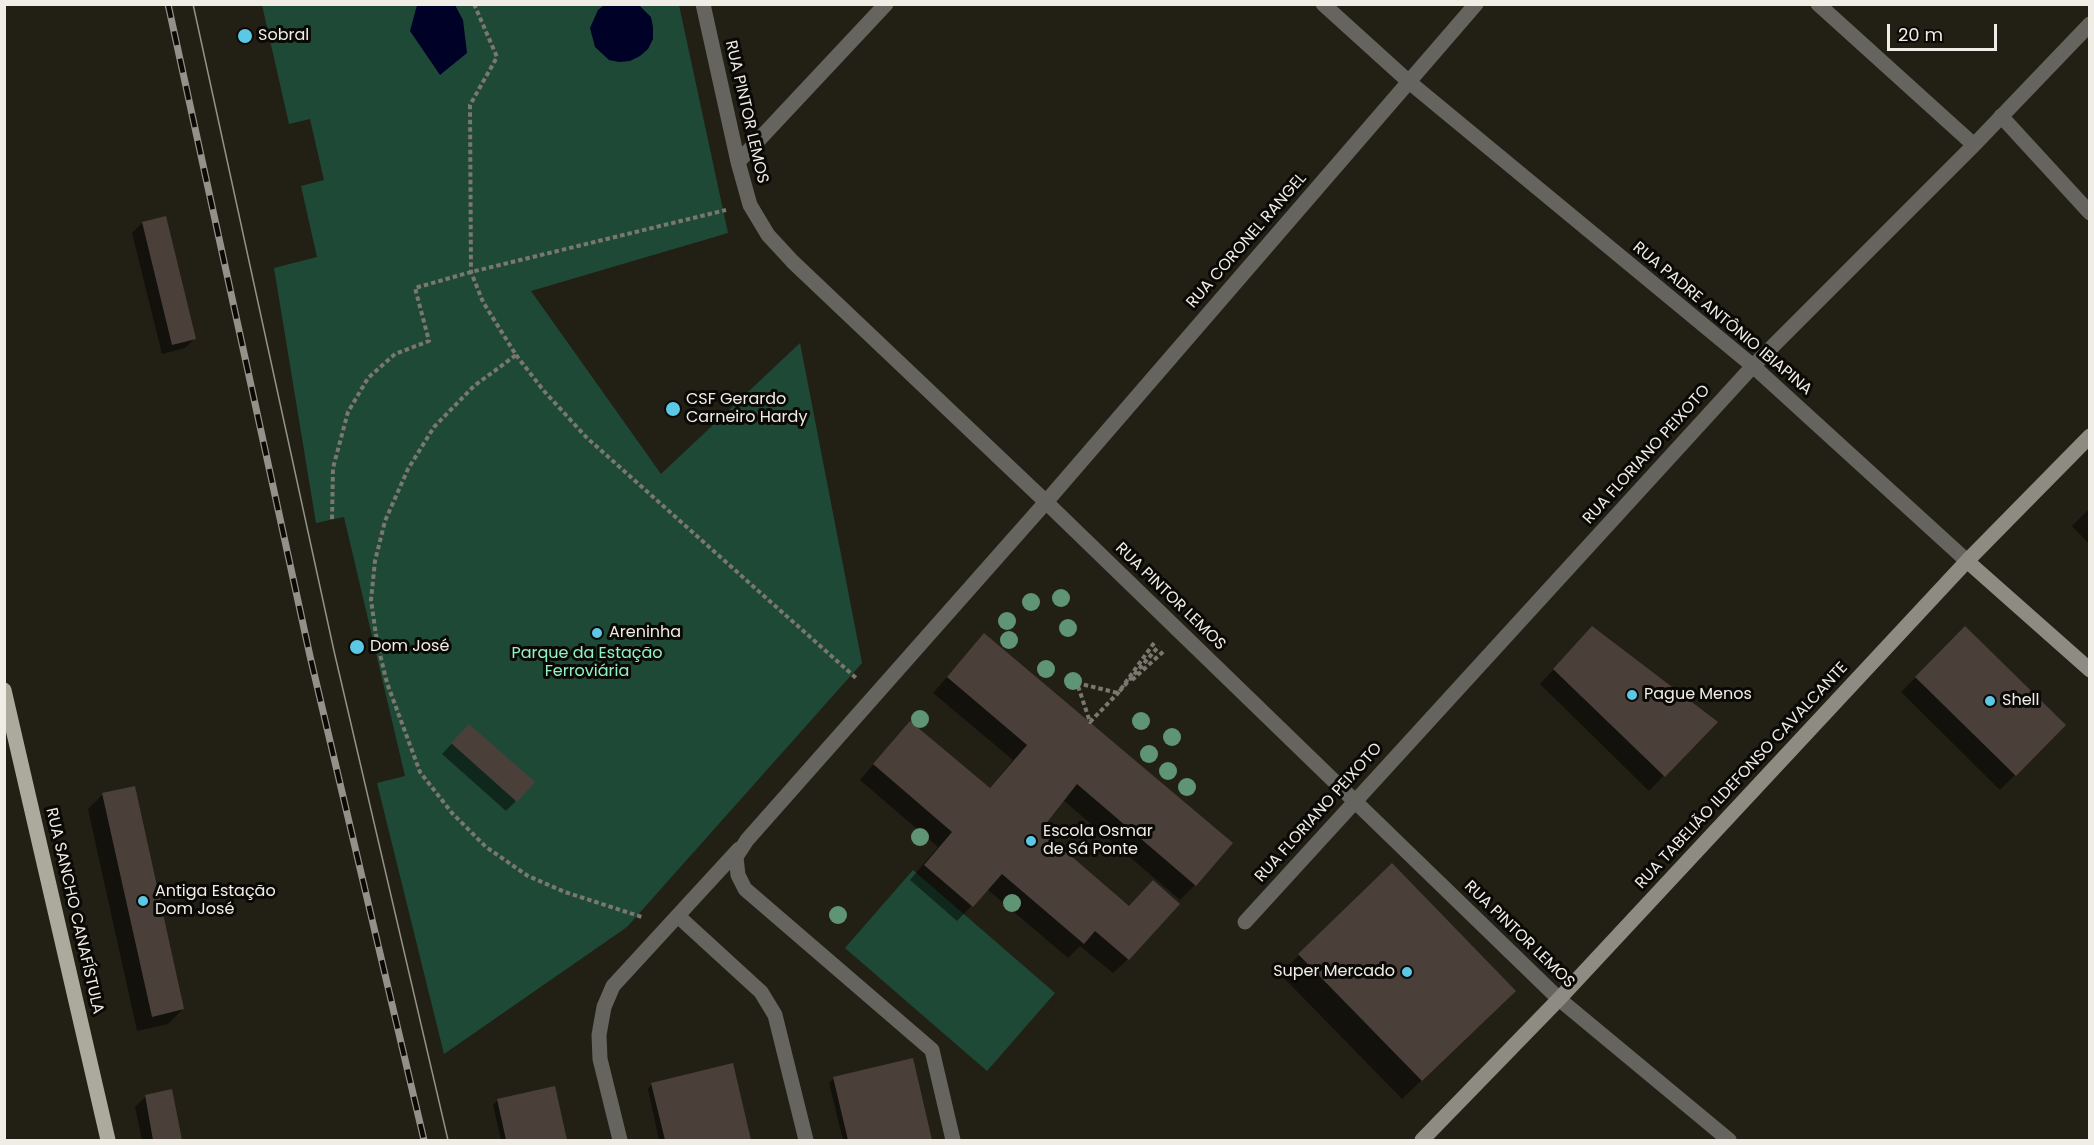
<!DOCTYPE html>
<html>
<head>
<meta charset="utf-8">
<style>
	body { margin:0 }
	#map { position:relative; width:2094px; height:1145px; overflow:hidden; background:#222015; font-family:Poppins,sans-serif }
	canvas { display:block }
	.frame { position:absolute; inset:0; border:6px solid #efede6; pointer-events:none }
	.scale { position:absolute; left:1887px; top:24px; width:110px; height:27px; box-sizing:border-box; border:3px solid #efede6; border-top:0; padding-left:8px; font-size:18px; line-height:21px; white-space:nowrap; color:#efede6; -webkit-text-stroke:4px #0a0906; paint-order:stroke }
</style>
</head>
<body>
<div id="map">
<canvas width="2094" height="1145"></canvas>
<div class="frame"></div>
<div class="scale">20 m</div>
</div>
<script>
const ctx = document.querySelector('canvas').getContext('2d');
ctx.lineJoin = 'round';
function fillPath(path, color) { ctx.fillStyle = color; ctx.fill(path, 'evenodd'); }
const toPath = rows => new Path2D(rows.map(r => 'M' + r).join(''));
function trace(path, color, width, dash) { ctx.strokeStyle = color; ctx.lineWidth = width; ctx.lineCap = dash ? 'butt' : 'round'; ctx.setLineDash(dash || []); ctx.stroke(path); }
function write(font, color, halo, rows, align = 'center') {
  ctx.font = font + ' Poppins,sans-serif'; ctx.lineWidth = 6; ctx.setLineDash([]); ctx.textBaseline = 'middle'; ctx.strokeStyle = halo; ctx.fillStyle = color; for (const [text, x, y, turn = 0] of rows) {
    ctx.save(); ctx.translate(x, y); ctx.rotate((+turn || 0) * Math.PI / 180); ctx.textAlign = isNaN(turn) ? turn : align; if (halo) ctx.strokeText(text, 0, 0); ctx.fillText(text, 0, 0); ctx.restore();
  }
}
fillPath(toPath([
	[262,5,679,5,728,233,531,291,661,474,800,343,862,663,627,927,444,1054,377,783,405,776,344,517,316,523,274,268,317,257,301,186,324,180,310,119,289,124],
	[913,870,1055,993,987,1071,845,948]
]), '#1f4937');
fillPath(toPath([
	[417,5,455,5,463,20,467,53,440,75,410,31],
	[604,5,639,5,651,17,653,27,653,39,648,49,640,56,630,61,619,62,609,60,595,47,590,28,598,10]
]), '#000127');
fillPath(toPath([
	[142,223,195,338,185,348,162,354,132,233],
	[2090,508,2090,545,2072,526],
	[1965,628,2064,725,2000,790,1901,692],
	[984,635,1195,885,1180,900,1063,800,1038,830,1128,959,1113,973,1080,946,1068,958,987,889,957,921,910,880,938,847,860,780,896,738,989,789,1013,760,933,693],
	[1578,643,1716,722,1649,791,1540,684],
	[459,736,516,801,506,811,442,754],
	[103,794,183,1009,168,1024,137,1031,88,809],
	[1299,955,1495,1010,1402,1099,1280,974],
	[912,1060,930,1140,843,1140,829,1083,834,1078],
	[732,1065,749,1140,659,1140,648,1089,652,1084],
	[554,1088,566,1140,501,1140,493,1105,498,1100],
	[171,1091,180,1140,142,1140,135,1107,145,1097]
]), '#0007');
fillPath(toPath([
	[166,216,196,339,172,345,142,222],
	[1592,626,1718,722,1665,777,1553,669],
	[1965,626,2066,725,2016,776,1915,677],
	[984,633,1233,843,1196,886,1077,784,1041,830,1129,906,1153,880,1180,904,1129,960,1095,931,1084,944,1002,874,973,907,924,865,952,832,873,764,910,721,990,788,1027,745,947,677],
	[469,724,535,782,517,802,451,743],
	[135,786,184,1009,152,1017,102,793],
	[1392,863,1516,991,1422,1081,1298,954],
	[913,1058,932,1140,848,1140,833,1077],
	[733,1063,751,1140,665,1140,651,1083],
	[555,1086,567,1140,506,1140,497,1099],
	[172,1089,182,1140,153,1140,145,1095]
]), '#4b3f3a');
trace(toPath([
	[474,4,497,57,470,105,471,272,483,302,516,355,474,386,434,427,408,469,385,521,375,561,371,600,377,642,387,683,420,772,452,813,486,847,528,876,565,892,642,917],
	[516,355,544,391,587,438,856,678],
	[332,519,333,468,348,412,368,378,395,354,429,341,415,288,471,272,726,210],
	[1154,643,1118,693,1090,722,1077,683,1118,693,1159,646],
	[1132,680,1164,651]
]), '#79776e', 4, [4.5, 3]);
trace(toPath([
	[678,916,761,992,775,1015,806,1140],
	[620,1140,600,1059,599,1035,604,1007,613,986,739,849],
	[953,1140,932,1050,745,889,738,875,736,857,747,840,1046,502]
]), '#65645e', 15);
trace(toPath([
	[703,4,738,162,750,205,768,235,793,262,1046,502,1559,999,1729,1140],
	[1323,4,1408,81,1753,366,1967,561],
	[1818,4,1974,145],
	[2001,116,2090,213],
	[738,162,886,4],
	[1046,502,1476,4],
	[1245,922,1753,366,1974,145,2090,24]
]), '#65645e', 15);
trace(toPath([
	[1967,561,2090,670],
	[1422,1140,1559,999,1967,561,2090,436]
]), '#8d8b82', 15);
trace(toPath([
	[4,690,108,1140]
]), '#aca99d', 15);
trace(toPath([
	[193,4,334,651,448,1140]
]), '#939188', 1.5);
const rail = toPath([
	[168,4,310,656,424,1140]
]);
trace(rail, '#939188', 7);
trace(rail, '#0a0906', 4.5, [14]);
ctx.fillStyle = '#5f9475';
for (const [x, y] of [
	[1061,598],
	[1031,602],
	[1007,621],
	[1068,628],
	[1009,640],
	[1046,669],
	[1073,681],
	[920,719],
	[1141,721],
	[1172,737],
	[1149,754],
	[1168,771],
	[1187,787],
	[920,837],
	[1012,903],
	[838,915]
]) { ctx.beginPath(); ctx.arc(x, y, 9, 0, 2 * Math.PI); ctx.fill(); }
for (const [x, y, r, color] of [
	[245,36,8,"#5bc8e6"],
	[673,409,8,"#5bc8e6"],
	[597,633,6,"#5bc8e6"],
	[357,647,8,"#5bc8e6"],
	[1632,695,6,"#5bc8e6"],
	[1990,701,6,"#5bc8e6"],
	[1031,841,6,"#5bc8e6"],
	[143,901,6,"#5bc8e6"],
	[1407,972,6,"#5bc8e6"]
]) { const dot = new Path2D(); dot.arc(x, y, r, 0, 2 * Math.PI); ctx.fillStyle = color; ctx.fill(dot); trace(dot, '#0a0906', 2); }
write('16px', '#efede6', '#0a0906', [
	["Sobral",258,36],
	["CSF Gerardo",686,400],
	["Carneiro Hardy",686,418],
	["Areninha",609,633],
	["Dom José",370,647],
	["Pague Menos",1644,695],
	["Shell",2002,701],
	["Escola Osmar",1043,832],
	["de Sá Ponte",1043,850],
	["Antiga Estação",155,892],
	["Dom José",155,910],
	["Super Mercado",1395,972,"right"]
], 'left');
write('16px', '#efede6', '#0a0906', [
	["RUA PINTOR LEMOS",746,112,77],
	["RUA CORONEL RANGEL",1247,241,-49],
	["RUA PADRE ANTÔNIO IBIAPINA",1722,319,40],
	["RUA FLORIANO PEIXOTO",1647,455,-48],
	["RUA PINTOR LEMOS",1170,597,44],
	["RUA TABELIÃO ILDEFONSO CAVALCANTE",1742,776,-47],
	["RUA FLORIANO PEIXOTO",1319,813,-48],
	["RUA SANCHO CANAFÍSTULA",74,911,77],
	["RUA PINTOR LEMOS",1519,935,44]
]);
write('16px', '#91f2c4', '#0a0906', [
	["Parque da Estação",587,654],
	["Ferroviária",587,672]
]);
</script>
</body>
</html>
